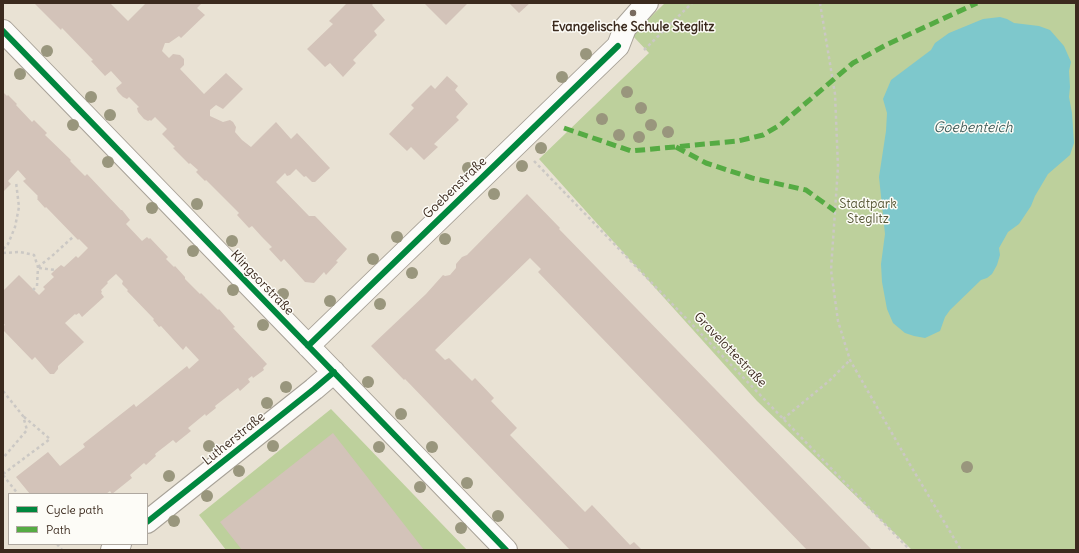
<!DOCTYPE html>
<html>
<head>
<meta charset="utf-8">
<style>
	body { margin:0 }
	#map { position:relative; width:1079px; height:553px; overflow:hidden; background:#e9e2d4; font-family:Delius,sans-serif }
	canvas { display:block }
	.frame { position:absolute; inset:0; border:4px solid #3b2a1e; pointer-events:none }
	.legend { position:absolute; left:8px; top:493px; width:140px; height:52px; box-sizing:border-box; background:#fdfcf7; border:1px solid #afa8a0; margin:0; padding:5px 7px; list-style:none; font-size:12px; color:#3b2a1e }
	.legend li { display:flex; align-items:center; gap:8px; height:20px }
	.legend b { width:20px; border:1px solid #afa8a0 }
</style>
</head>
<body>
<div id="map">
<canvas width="1079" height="553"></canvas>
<div class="frame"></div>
<ul class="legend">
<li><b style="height:5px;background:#00873e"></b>Cycle path</li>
<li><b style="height:5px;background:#55ab43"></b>Path</li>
</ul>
</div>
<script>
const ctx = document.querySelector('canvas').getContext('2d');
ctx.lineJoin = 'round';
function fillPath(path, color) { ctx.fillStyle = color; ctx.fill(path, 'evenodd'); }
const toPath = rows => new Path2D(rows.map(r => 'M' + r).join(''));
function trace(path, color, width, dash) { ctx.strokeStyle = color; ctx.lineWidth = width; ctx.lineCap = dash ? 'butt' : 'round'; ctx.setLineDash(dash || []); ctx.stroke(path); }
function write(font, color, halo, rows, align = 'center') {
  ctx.font = font + ' Delius,sans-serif'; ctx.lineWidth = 3; ctx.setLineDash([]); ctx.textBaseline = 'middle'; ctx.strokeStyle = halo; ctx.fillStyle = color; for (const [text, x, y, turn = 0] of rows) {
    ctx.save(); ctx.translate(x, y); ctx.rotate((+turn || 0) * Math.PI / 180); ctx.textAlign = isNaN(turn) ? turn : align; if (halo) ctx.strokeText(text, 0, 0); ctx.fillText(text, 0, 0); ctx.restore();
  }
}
fillPath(toPath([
	[665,3,1076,3,1076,550,912,550,757,401,539,159,649,53,632,35],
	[331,409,467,550,226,550,199,515]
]), '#bdd09c');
fillPath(toPath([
	[1000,17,1007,19,1014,23,1039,26,1050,30,1064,46,1071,62,1069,71,1070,87,1069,97,1072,113,1074,143,1070,155,1048,174,1035,196,1031,206,1019,224,1008,232,1003,241,999,248,1000,255,997,265,992,274,987,278,981,280,950,310,945,317,940,331,925,338,914,336,905,333,893,323,887,309,882,282,881,264,885,234,879,177,886,131,887,113,883,99,891,80,931,50,935,43,949,33,983,19]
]), '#7ec8cc');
fillPath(toPath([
	[34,3,110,3,128,21,146,3,202,3,197,8,205,15,181,38,179,36,169,43,165,43,162,51,169,58,173,54,180,55,184,59,184,65,180,69,204,94,226,73,243,89,223,109,216,105,210,110,210,116,223,122,230,120,233,122,236,127,235,132,242,140,251,147,276,122,291,139,297,133,330,168,315,182,312,182,306,176,304,177,296,169,290,175,287,176,285,173,276,182,309,216,315,216,347,249,336,261,338,262,326,275,324,272,314,283,305,282,284,259,281,262,269,249,272,247,262,237,252,226,249,228,237,215,239,213,206,180,205,181,196,172,198,170,190,163,189,164,173,148,175,147,162,134,167,129,155,117,151,121,150,120,148,121,144,119,138,112,137,108,139,107,129,97,127,99,123,97,118,92,116,88,122,83,111,71,105,76,91,61,93,60,62,28,61,30],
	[347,3,351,3,352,4,353,3,374,3,372,5,385,20,374,31,377,35,353,60,356,63,343,77,330,63,325,67,307,49,333,24,329,21],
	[424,3,468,3,446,25],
	[509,3,530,3,519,13],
	[447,76,458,86,455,90,468,104,456,117,459,120,434,144,438,147,424,160,411,147,407,151,389,134,414,108,411,105,431,85,435,89],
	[3,92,7,96,8,95,17,104,16,105,32,122,34,120,47,133,45,135,71,160,70,161,85,176,87,174,121,210,122,210,130,220,126,224,142,241,147,237,149,239,150,238,168,257,166,259,174,267,175,266,185,277,185,279,200,294,201,293,218,310,219,309,235,327,233,328,267,364,263,368,264,370,253,378,252,376,248,379,250,382,240,391,238,388,215,406,216,408,206,416,205,414,188,428,191,431,176,443,173,440,155,454,156,456,146,465,144,463,130,475,132,478,112,494,110,491,106,494,30,494,16,477,48,452,60,466,85,447,83,444,134,404,136,407,187,366,189,369,199,360,186,346,183,350,161,326,159,327,153,320,154,319,127,291,128,290,122,284,123,281,116,274,107,282,108,283,101,290,102,292,101,293,104,297,82,317,79,313,76,315,75,314,65,323,84,342,58,366,58,369,54,374,50,374,35,357,32,360,3,330,3,326,5,325,3,323,3,291,19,275,39,295,45,289,43,287,54,277,51,274,55,270,61,265,64,267,76,256,78,258,88,248,79,239,78,240,46,207,45,208,37,199,38,198,37,197,38,196,23,181,26,179,18,170,8,181,11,184,3,192],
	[527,194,560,228,559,229,872,550,807,550,538,272,541,269,530,258,435,350,445,360,449,358,472,381,475,378,494,398,491,401,517,428,510,435,585,512,592,505,630,545,634,542,642,550,570,550,405,379,404,380,371,346,426,294,443,275,445,276,450,275,456,268,456,264,462,257,467,255],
	[333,433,424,550,242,550,220,522]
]), '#d3c3b9');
const minor = toPath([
	[3,31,506,550],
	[308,346,618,46,625,28,647,3],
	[147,522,314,389,334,372],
	[112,550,120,544]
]);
trace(minor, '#a7a197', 24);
trace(toPath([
	[820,3,835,94,838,167,831,270,838,321,850,360,909,463,961,550],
	[644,50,692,3],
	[534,161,910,550],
	[3,249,8,244,15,227,19,207,16,182],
	[3,253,20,252,34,255,38,267,37,286,33,290],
	[38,267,52,256,74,236],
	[39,268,55,270],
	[3,391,23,416,27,430,3,458],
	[783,419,829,381,850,360],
	[3,474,50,439,23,416],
	[3,475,18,494],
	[57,544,62,550]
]), '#cbc8c4', 2.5, [3, 3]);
trace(minor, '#fcfbf9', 22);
trace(toPath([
	[564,128,631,151,738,141,763,135,780,125,853,63,886,45,977,3],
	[676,147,706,163,752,178,806,190,835,211]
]), '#55ab43', 5, [10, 5]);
trace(toPath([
	[3,31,506,550],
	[308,346,618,46],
	[147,522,314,389,334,372]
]), '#00873e', 6);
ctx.fillStyle = '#99967d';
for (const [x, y] of [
	[47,51],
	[586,54],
	[20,74],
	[562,77],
	[627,92],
	[91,97],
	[641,108],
	[110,115],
	[602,119],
	[73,125],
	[651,125],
	[668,132],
	[619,135],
	[639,137],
	[541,148],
	[108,162],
	[522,166],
	[468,168],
	[494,194],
	[197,204],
	[152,208],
	[397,237],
	[445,239],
	[232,241],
	[193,251],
	[373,259],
	[412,273],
	[233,290],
	[283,294],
	[330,301],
	[380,304],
	[263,325],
	[368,382],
	[286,387],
	[267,403],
	[401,414],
	[209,446],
	[273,446],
	[379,447],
	[432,447],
	[967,467],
	[239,471],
	[169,476],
	[467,483],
	[420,487],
	[207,496],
	[498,516],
	[174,521],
	[461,528]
]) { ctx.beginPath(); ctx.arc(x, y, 6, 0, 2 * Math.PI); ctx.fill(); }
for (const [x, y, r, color] of [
	[633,13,4,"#786a5e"]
]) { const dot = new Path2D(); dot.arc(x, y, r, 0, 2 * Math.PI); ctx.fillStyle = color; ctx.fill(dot); trace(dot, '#fdfcf7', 1.5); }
write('bold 13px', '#3b2a1e', '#fdfcf7', [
	["Evangelische Schule Steglitz",633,27]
]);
write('13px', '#3b2a1e', '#fdfcf7', [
	["Goebenstraße",455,188,-44],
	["Klingsorstraße",262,283,46],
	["Gravelottestraße",730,350,46],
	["Lutherstraße",234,439,-39]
]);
write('13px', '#575836', '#fdfcf7', [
	["Stadtpark",868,204],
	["Steglitz",868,219]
]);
write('italic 14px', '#425d5a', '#fdfcf7', [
	["Goebenteich",973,128]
]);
</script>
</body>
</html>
